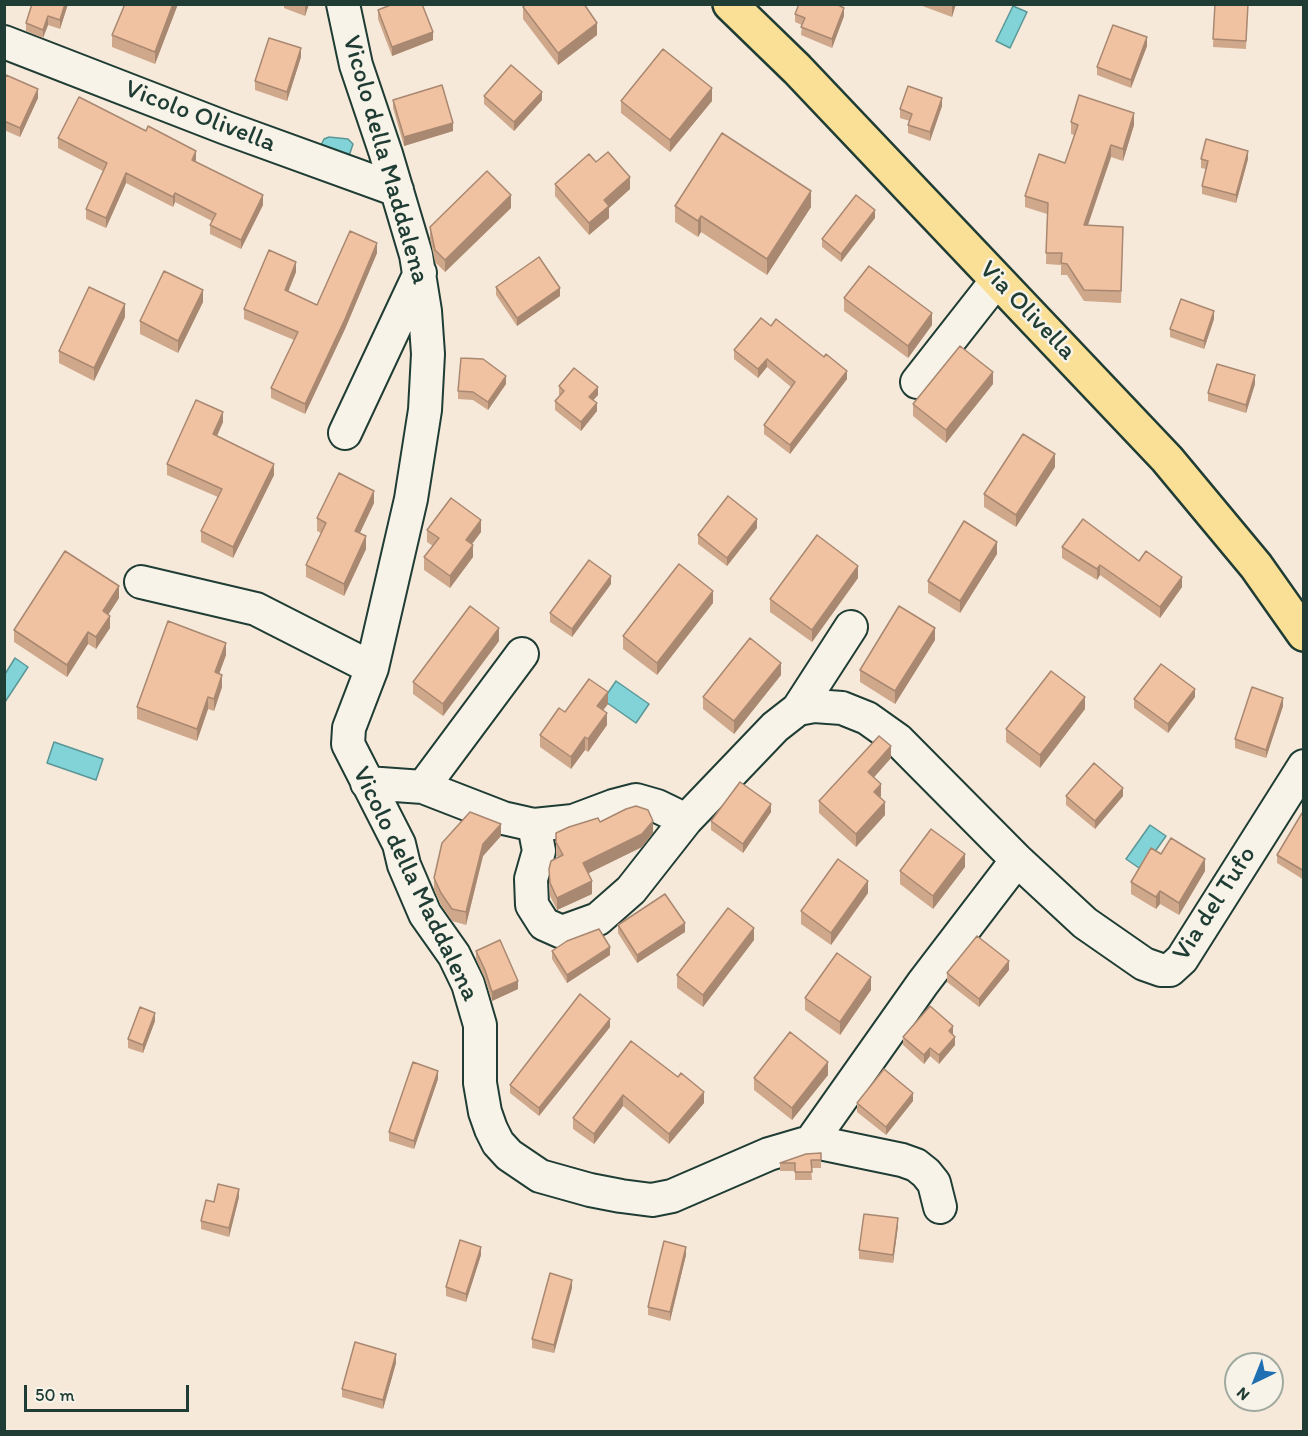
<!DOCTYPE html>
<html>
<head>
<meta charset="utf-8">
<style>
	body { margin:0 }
	#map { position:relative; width:1308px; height:1436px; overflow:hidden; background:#f6e9da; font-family:Itim,sans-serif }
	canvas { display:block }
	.frame { position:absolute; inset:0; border:6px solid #1f3d34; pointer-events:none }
	.north { position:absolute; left:1224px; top:1352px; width:60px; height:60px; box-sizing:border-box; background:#f7f3e8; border:2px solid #a1aaa0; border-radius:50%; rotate:223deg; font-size:16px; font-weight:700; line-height:24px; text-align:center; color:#1f3d34 }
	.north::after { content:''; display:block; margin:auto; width:21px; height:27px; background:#1f6fb2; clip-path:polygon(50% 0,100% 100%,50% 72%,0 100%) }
	.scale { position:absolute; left:24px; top:1385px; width:165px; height:27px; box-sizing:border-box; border:3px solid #1f3d34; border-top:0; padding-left:8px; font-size:18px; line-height:21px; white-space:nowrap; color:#1f3d34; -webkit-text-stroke:4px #f7f3e8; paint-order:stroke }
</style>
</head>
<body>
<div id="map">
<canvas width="1308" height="1436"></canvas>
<div class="frame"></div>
<div class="north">N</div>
<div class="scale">50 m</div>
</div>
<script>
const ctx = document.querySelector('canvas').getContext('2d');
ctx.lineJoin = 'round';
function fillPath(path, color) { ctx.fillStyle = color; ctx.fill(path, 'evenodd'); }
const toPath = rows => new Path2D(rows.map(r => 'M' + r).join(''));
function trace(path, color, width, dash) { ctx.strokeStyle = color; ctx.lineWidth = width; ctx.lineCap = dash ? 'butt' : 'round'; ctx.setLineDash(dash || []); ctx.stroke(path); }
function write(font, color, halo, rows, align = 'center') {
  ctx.font = font + ' Itim,sans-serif'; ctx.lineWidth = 5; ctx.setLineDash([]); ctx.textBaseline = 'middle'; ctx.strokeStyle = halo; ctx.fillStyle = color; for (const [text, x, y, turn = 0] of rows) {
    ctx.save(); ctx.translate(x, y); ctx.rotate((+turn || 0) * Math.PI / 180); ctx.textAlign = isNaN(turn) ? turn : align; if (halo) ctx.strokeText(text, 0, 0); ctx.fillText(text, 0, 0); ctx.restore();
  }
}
const water = toPath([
	[1013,6,1027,12,1010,48,996,41,1013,6],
	[329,137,348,139,353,144,350,153,345,156,320,147,324,139,329,137],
	[15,658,28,667,5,702,5,674,15,658],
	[616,681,649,704,636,723,603,700,616,681],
	[54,742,103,759,96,780,47,763,54,742],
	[1150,825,1166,836,1142,870,1126,859,1150,825]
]);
fillPath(water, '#82d3d8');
trace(water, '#5a9796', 1.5);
const minor = toPath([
	[343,4,356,65,386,154,416,255,425,311,428,354,425,410,411,499,372,668,349,728,348,744,399,844,404,865,425,914,454,955,468,984,480,1025,480,1083,485,1112,491,1129,498,1143,509,1155,540,1176,590,1190,621,1196,652,1200,672,1196,769,1154,803,1144,820,1143,902,1160,916,1165,926,1173,934,1183,940,1207],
	[4,42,226,128,397,190],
	[917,382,997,280],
	[345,433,420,273],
	[141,582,256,609,372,668],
	[798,709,851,627],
	[367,783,423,787,503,818,534,825,573,821,613,806,636,800,657,806,686,820],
	[423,787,522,654],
	[534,825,539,851,531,879,532,905,544,924,562,932,598,919,631,890,686,820,775,727,798,709,814,706,842,708,867,718,898,740,1017,860,1085,923,1144,964,1161,970,1170,970,1182,959,1304,766],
	[810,1143,923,983,1017,860]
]);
const major = toPath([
	[730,4,797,69,1167,459,1256,566,1304,634]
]);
trace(minor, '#1f3d34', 36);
trace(major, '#1f3d34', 38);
trace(minor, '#f7f3e8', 32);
trace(major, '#fadf96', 33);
fillPath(toPath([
	[32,4,68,4,60,29,48,25,43,38,26,31,26,23],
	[178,4,155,64,112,47,112,35],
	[284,4,309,4,305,16,284,8],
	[917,4,956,4,952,17],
	[1215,4,1248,4,1246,49,1213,47],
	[523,7,597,35,558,65,523,19],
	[378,10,433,40,392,56,378,19],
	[795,14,844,16,832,48,801,35,802,25,795,22],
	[1147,46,1131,88,1097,75,1097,67],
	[301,57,287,101,255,90,255,81],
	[4,78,38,98,20,137,4,130],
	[484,96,542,100,514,131,484,104],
	[393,100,453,131,404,146,393,108],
	[621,101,712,101,670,152,621,113],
	[942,106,930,141,908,133,908,125,910,121,900,118,900,109],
	[1071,122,1134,125,1123,161,1111,157,1087,225,1123,227,1121,303,1084,301,1067,275,1061,275,1061,265,1046,264,1047,214,1025,207,1025,196,1065,163,1074,135,1071,134],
	[58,138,196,160,195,162,263,205,241,249,210,234,210,225,212,221,175,202,173,207,126,183,106,228,86,219,86,209,103,171,58,148],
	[1201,159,1248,159,1236,203,1202,194,1202,186,1206,169,1201,168],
	[596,162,630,189,609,208,609,218,589,235,555,196,555,184],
	[675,206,811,207,767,275,701,232,698,237,675,222],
	[511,208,445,272,435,262,430,239,430,227],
	[875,218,841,262,822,247,822,239],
	[377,253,345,329,305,414,271,398,271,388,294,340,244,319,244,309,296,272,288,291,317,305],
	[496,287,560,296,517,326,496,295],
	[844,298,932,325,908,358,844,311],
	[203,302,178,353,140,334,140,321],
	[125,317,94,381,59,363,59,351],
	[1214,319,1204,349,1170,337,1170,329],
	[771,326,847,379,790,454,764,434,764,425,791,387,767,367,758,378,734,359,734,350],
	[506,384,488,410,473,400,458,399,458,391],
	[993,384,946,443,913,416,913,404],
	[1255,384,1246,413,1208,401,1208,393],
	[559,386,598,395,593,400,597,411,581,431,555,410,555,401,560,396,559,395],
	[223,422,217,436,274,475,233,558,201,542,201,531,218,497,167,475,167,464],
	[1055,467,1016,527,984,507,984,494],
	[374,503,360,533,366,549,344,596,306,577,306,565,321,533,317,531,317,518],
	[757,528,727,566,698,544,698,535],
	[427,530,481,532,472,544,473,557,450,588,424,570,424,557,433,546,427,542],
	[1062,547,1139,561,1182,587,1160,618,1100,575,1097,580,1062,558],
	[997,554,960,613,928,593,928,581],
	[858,578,812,642,770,612,770,599],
	[611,584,572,637,550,622,550,613],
	[119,598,108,614,110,628,96,649,88,644,67,677,14,642,14,630],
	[713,603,657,675,623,649,623,636],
	[935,640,895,704,860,682,860,670],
	[499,641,443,716,413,694,413,682],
	[226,655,219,674,222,687,214,711,208,709,197,741,137,719,137,707],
	[781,675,734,734,703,709,703,697],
	[1195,697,1168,733,1134,708,1134,699],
	[608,704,603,710,607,725,588,752,585,750,571,769,540,747,540,735,565,712],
	[1283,706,1266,758,1235,748,1235,739],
	[1085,709,1040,768,1006,742,1006,729],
	[891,758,874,777,881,796,880,798,885,815,856,847,819,813,819,801],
	[1066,796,1123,796,1095,829,1066,805],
	[771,812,743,853,711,830,711,821],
	[1304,814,1304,880,1277,863,1277,855],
	[600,822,653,833,642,847,588,873,592,894,557,910,550,896,549,869,558,858,556,854,556,833],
	[501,836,483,856,466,925,452,921,441,905,434,890,434,878],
	[1161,854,1205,871,1179,915,1160,904,1156,909,1131,894,1131,882],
	[965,867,933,909,900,884,900,871],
	[868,893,831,945,801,924,801,911],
	[618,925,685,932,637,963,618,933],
	[754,940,703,1007,677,988,677,975],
	[476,951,518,989,492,1001,485,979,476,959],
	[552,951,610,955,567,983,552,959],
	[1009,970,979,1007,947,982,947,973],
	[871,990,840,1035,805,1010,805,998],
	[155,1021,143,1053,128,1048,128,1039],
	[610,1027,539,1116,510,1093,510,1085],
	[953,1035,955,1045,939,1064,930,1056,924,1064,903,1045,903,1037],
	[631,1041,678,1077,704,1103,669,1144,623,1106,594,1144,573,1129,573,1118],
	[828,1075,792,1120,754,1090,754,1078],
	[438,1079,414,1149,389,1141,389,1132],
	[913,1101,886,1135,857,1112,857,1103],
	[821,1153,821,1168,811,1168,812,1180,795,1180,795,1171,780,1171,780,1163],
	[239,1197,229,1237,201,1229,201,1221,214,1202],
	[898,1226,893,1263,859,1259,859,1250],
	[481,1255,466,1302,446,1296,446,1287],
	[686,1255,670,1321,648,1315,648,1307],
	[572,1288,554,1353,532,1348,532,1339],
	[396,1363,383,1409,342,1397,342,1389]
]), '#cfa78a');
fillPath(toPath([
	[65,4,68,4,60,29,60,20],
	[173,4,178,4,155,64,155,52],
	[306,4,309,4,305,16,305,7],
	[952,4,956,4,952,17],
	[844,8,844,16,832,48,832,39],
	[48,16,48,25,43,38,43,30],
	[597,23,597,35,558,65,558,53],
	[433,32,433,40,392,56,392,47],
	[1147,37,1147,46,1131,88,1131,80],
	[301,48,301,57,287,101,287,92],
	[712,88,712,101,670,152,670,140],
	[38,89,38,98,20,137,20,128],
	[542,92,542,100,514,131,514,122],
	[942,98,942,106,930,141,930,132],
	[1134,113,1134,125,1123,161,1123,149],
	[453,123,453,131,404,146,404,137],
	[1111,145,1111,157,1084,237,1084,225],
	[196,151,196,160,192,169,192,160],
	[1248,151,1248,159,1236,203,1236,195],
	[126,173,126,183,106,228,106,218],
	[630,177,630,189,609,208,609,218,589,235,589,223,604,200],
	[811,191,811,207,767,275,767,259],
	[175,193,175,202,173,207,173,197],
	[263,195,263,205,241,249,241,240],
	[511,195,511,208,445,272,445,260],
	[875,210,875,218,841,262,841,254],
	[701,216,701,232,698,237,698,221],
	[377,243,377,253,345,329,305,414,305,404],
	[296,262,296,272,285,300,285,290],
	[560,288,560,296,517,326,517,318],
	[203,290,203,302,178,353,178,341],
	[125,304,125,317,94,381,94,368],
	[1214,311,1214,319,1204,349,1204,341],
	[932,313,932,325,908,358,908,346],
	[767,359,767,367,758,378,758,369],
	[847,371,847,379,790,454,790,445],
	[993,372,993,384,946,443,946,430],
	[1255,375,1255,384,1246,413,1246,405],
	[506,376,506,384,488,410,488,402],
	[598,387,598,395,589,405,589,397],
	[597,403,597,411,581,431,581,422],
	[223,412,223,422,213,445,213,434],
	[1055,454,1055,467,1016,527,1016,515],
	[274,464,274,475,233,558,233,547],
	[374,491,374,503,355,543,355,531],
	[757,519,757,528,727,566,727,558],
	[481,520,481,532,466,552,466,540],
	[366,536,366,549,344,596,344,584],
	[997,542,997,554,960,613,960,601],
	[473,545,473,557,450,588,450,576],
	[1100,565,1100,575,1097,580,1097,569],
	[858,566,858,578,812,642,812,630],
	[611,576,611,584,572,637,572,629],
	[1182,577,1182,587,1160,618,1160,607],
	[119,586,119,598,103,623,103,611],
	[713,591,713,603,657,675,657,663],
	[110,616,110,628,96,649,96,637],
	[499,628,499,641,443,716,443,704],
	[935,628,935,640,895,704,895,691],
	[88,632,88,644,67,677,67,665],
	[226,643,226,655,215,685,215,672],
	[781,663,781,675,734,734,734,721],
	[222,675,222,687,214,711,214,699],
	[1195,689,1195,697,1168,733,1168,724],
	[608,692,608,704,597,718,597,706],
	[208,697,208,709,197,741,197,729],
	[1085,697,1085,709,1040,768,1040,755],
	[1283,698,1283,706,1266,758,1266,750],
	[607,713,607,725,588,752,588,739],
	[585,737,585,750,571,769,571,757],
	[891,746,891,758,868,784,868,772],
	[881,784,881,796,874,805,874,792],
	[1123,788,1123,796,1095,829,1095,821],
	[885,802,885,815,856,847,856,834],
	[771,804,771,812,743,853,743,844],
	[653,821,653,833,642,847,583,876,583,863],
	[501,824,501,836,483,856,466,925,466,912,483,844],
	[965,854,965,867,933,909,933,896],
	[1205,859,1205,871,1179,915,1179,903],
	[592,881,592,894,557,910,557,898],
	[868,881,868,893,831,945,831,933],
	[1160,891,1160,904,1156,909,1156,897],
	[685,923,685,932,637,963,637,955],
	[754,928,754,940,703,1007,703,995],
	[610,947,610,955,567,983,567,975],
	[1009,961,1009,970,979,1007,979,999],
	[871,977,871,990,840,1035,840,1022],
	[518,981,518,989,492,1001,492,992],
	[155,1013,155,1021,143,1053,143,1045],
	[610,1019,610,1027,539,1116,539,1108],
	[953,1026,953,1035,949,1031],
	[955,1037,955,1045,939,1064,939,1055],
	[930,1048,930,1056,924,1064,924,1055],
	[828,1062,828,1075,792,1120,792,1108],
	[438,1071,438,1079,414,1149,414,1141],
	[704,1092,704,1103,669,1144,669,1134],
	[913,1093,913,1101,886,1135,886,1127],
	[623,1095,623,1106,594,1144,594,1134],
	[239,1189,239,1197,229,1237,229,1228],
	[898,1218,898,1226,893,1263,893,1255],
	[481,1247,481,1255,466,1302,466,1294],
	[686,1247,686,1255,670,1321,670,1312],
	[572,1280,572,1288,554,1353,554,1345],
	[396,1354,396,1363,383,1409,383,1400]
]), '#a98871');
const building = toPath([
	[32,4,65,4,60,20,48,16,43,30,26,23,32,4],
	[125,4,173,4,155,52,112,35,125,4],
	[393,4,422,4,433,32,392,47,378,10,393,4],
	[526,4,584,4,597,23,558,53,523,7,526,4],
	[799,4,836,4,844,8,832,39,801,27,805,18,795,14,799,4],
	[1215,4,1248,4,1246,41,1213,39,1215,4],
	[1113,25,1147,37,1131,80,1097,67,1113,25],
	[269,38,301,48,287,92,255,81,269,38],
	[663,49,712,88,670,140,621,101,663,49],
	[511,65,542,92,514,122,484,96,511,65],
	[6,75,38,89,20,128,4,121,4,78,6,75],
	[442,85,453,123,404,137,393,100,442,85],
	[908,86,942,98,930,132,908,125,912,114,900,109,908,86],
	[1079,95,1134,113,1123,149,1111,145,1084,225,1123,227,1121,291,1084,290,1067,264,1061,263,1062,253,1046,253,1048,203,1025,196,1039,154,1065,163,1078,125,1071,122,1079,95],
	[79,97,146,131,148,126,196,151,192,160,263,195,241,240,210,225,216,214,175,193,173,197,126,173,106,218,86,209,107,163,58,138,79,97],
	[722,133,811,191,767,259,701,216,698,221,675,206,722,133],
	[1206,139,1248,151,1236,195,1202,186,1208,161,1201,159,1206,139],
	[608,152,630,177,604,200,609,206,589,223,555,184,589,154,596,162,608,152],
	[487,171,511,195,445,260,435,250,430,227,487,171],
	[856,195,875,210,841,254,822,239,856,195],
	[350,231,377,243,345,319,305,404,271,388,298,332,244,309,269,250,296,262,285,290,317,305,350,231],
	[539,257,560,288,517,318,496,287,539,257],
	[869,266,932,313,908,346,844,298,869,266],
	[164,271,203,290,178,341,140,321,164,271],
	[89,287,125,304,94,368,59,351,89,287],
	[1181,299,1214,311,1204,341,1170,329,1181,299],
	[761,318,771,326,776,319,824,357,826,354,847,371,790,445,764,425,795,382,767,359,758,369,734,350,761,318],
	[960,346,993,372,946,430,913,404,960,346],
	[461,358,483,359,506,376,488,402,473,392,458,391,461,358],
	[1217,364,1255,375,1246,405,1208,393,1217,364],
	[574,368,598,387,589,397,597,403,581,422,555,401,564,391,559,386,574,368],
	[196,400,223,412,213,434,274,464,233,547,201,531,222,489,167,464,196,400],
	[1023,434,1055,454,1016,515,984,494,1023,434],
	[339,473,374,491,355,531,366,536,344,584,306,565,326,523,317,518,339,473],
	[728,496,757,519,727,558,698,535,728,496],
	[451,498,481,520,466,540,473,545,450,576,424,557,439,538,427,530,451,498],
	[1083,519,1139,561,1146,551,1182,577,1160,607,1100,565,1097,569,1062,547,1083,519],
	[964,521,997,542,960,601,928,581,964,521],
	[817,535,858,566,812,630,770,599,817,535],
	[65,551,119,586,103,611,110,616,96,637,88,632,67,665,14,630,65,551],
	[589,560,611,576,572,629,550,613,589,560],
	[679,564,713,591,657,663,623,636,679,564],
	[470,606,499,628,443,704,413,682,470,606],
	[899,606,935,628,895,691,860,670,899,606],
	[168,621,226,643,215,672,222,675,214,699,208,697,197,729,137,707,168,621],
	[750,638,781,663,734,721,703,697,750,638],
	[1161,664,1195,689,1168,724,1134,699,1161,664],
	[1051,671,1085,697,1040,755,1006,729,1051,671],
	[589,679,608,692,597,706,607,713,588,739,585,737,571,757,540,735,559,708,565,712,589,679],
	[1252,687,1283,698,1266,750,1235,739,1252,687],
	[879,736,891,746,868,772,881,784,874,792,885,802,856,834,819,801,879,736],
	[1094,763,1123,788,1095,821,1066,796,1094,763],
	[740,782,771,804,743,844,711,821,740,782],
	[636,806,648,810,653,821,642,834,583,863,592,881,557,898,550,883,549,869,551,861,563,855,556,842,556,833,569,827,598,818,600,822,626,809,636,806],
	[470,812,501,824,483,844,466,912,452,909,441,893,434,878,442,843,470,812],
	[1302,813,1304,814,1304,871,1277,855,1302,813],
	[931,829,965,854,933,896,900,871,931,829],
	[1171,838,1205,859,1179,903,1160,891,1156,897,1131,882,1151,848,1161,854,1171,838],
	[838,859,868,881,831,933,801,911,838,859],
	[665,894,685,923,637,955,618,925,665,894],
	[728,908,754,928,703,995,677,975,728,908],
	[599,929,610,947,567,975,552,951,567,941,599,929],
	[977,936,1009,961,979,999,947,973,977,936],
	[500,940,518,981,492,992,485,970,476,951,500,940],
	[837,953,871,977,840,1022,805,998,837,953],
	[580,994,610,1019,539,1108,510,1085,580,994],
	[930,1006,953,1026,949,1031,955,1037,939,1055,930,1048,924,1055,903,1037,930,1006],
	[140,1007,155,1013,143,1045,128,1039,140,1007],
	[790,1032,828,1062,792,1108,754,1078,790,1032],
	[631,1041,678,1077,681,1073,704,1092,669,1134,623,1095,594,1134,573,1118,631,1041],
	[413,1062,438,1071,414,1141,389,1132,413,1062],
	[884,1069,913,1093,886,1127,857,1103,884,1069],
	[821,1153,821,1160,811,1160,812,1172,795,1172,795,1163,780,1163,806,1154,821,1153],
	[218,1184,239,1189,229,1228,201,1221,206,1200,214,1202,218,1184],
	[864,1214,898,1218,893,1255,859,1250,864,1214],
	[460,1240,481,1247,466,1294,446,1287,460,1240],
	[664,1241,686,1247,670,1312,648,1307,664,1241],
	[550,1273,572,1280,554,1345,532,1339,550,1273],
	[355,1342,396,1354,383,1400,342,1389,355,1342]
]);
fillPath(building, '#f1c2a1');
trace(building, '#a98871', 1.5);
write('26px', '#1f3d34', '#f7f3e8', [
	["Vicolo Olivella",200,117,21],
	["Vicolo della Maddalena",385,160,74],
	["Via Olivella",1027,311,46],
	["Vicolo della Maddalena",415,884,64],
	["Via del Tufo",1215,904,-57]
]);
</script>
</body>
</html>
